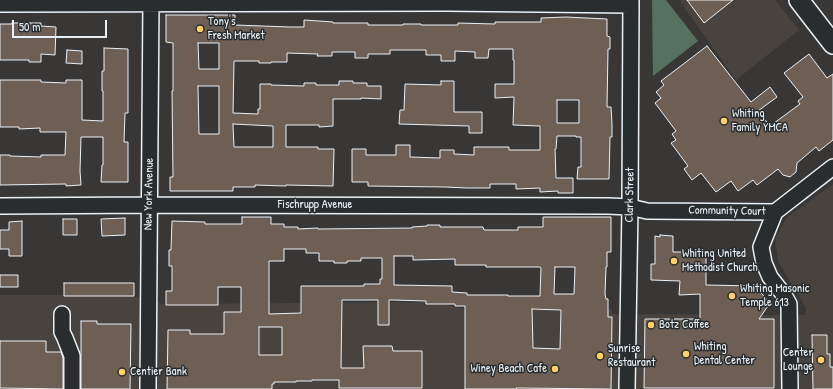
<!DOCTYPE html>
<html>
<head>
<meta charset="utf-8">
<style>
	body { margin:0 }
	#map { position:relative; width:833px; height:389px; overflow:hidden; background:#383736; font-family:"Patrick Hand",sans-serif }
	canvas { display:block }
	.scale { position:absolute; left:12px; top:20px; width:95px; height:18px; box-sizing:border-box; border:2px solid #e8f1f8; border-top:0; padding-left:5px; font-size:12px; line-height:14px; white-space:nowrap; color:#e8f1f8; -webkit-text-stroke:3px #2a2d2e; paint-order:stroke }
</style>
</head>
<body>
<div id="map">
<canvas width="833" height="389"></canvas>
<div class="scale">50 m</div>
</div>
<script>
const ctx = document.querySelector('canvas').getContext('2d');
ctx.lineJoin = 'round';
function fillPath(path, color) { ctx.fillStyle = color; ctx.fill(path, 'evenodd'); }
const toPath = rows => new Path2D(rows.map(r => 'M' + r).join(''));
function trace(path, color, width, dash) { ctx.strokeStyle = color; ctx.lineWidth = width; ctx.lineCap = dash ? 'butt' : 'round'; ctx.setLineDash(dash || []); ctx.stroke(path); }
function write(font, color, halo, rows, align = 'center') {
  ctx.font = font + ' "Patrick Hand",sans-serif'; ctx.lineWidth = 3; ctx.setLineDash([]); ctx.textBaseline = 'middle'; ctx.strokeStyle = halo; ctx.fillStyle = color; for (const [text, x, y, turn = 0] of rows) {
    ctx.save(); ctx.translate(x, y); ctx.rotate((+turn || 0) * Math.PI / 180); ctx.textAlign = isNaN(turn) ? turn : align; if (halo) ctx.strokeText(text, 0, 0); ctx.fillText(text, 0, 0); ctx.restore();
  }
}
fillPath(toPath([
	[679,0,775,0,799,30,736,80],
	[833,184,833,389,0,389,0,295,131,295,163,304,437,302,466,310,612,309,612,314,805,315,806,308,778,261,775,239,787,217]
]), '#48433f');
fillPath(toPath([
	[652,0,666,0,698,41,653,76]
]), '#567160');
const building = toPath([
	[687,0,733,0,704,23,687,0],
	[166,15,235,15,235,25,290,27,304,27,304,20,333,22,333,23,368,23,368,25,403,25,403,24,421,24,421,25,458,25,458,23,495,24,495,22,541,22,541,18,566,17,607,19,607,36,610,37,610,49,608,49,607,107,611,107,612,124,612,137,610,137,609,179,577,179,578,167,581,167,581,137,576,137,576,136,557,136,556,149,555,149,556,178,573,178,573,193,558,193,558,191,540,192,540,188,516,189,516,184,490,184,490,188,467,188,445,187,368,186,368,182,352,182,352,149,366,149,366,155,396,155,396,145,410,145,410,157,440,158,440,150,454,150,454,154,474,155,474,147,509,147,509,150,540,150,540,126,513,125,514,97,495,98,495,84,514,84,514,60,513,60,513,49,489,49,488,58,475,58,475,52,455,51,455,61,441,61,441,55,426,55,426,50,390,50,390,54,368,54,368,58,355,58,355,52,332,52,332,56,317,56,318,54,287,53,287,62,271,62,271,63,259,63,259,61,234,61,233,113,258,114,258,109,260,109,260,84,271,84,271,85,304,86,304,83,316,83,316,85,339,85,339,81,353,81,353,83,367,83,367,86,381,86,381,99,361,98,361,99,333,99,333,126,319,127,319,125,286,125,286,147,318,147,318,149,334,149,333,186,286,185,286,186,255,185,255,187,233,187,233,191,170,191,170,177,173,177,172,91,173,91,173,43,166,42,166,15],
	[198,43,219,43,219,69,199,69,198,43],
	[198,86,219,86,219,134,199,134,198,86],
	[557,100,579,100,579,123,557,123,557,100],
	[233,124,273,126,273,147,234,147,233,124],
	[12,23,41,23,41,26,56,27,55,55,41,54,41,62,29,62,29,60,0,60,0,24,12,24,12,23],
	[707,46,751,102,770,87,777,97,758,111,770,126,800,104,798,101,803,97,784,73,809,54,827,78,833,74,833,140,819,151,816,147,797,163,796,172,790,177,783,175,778,169,757,185,753,180,738,191,731,181,716,192,701,173,692,180,684,169,688,166,671,143,676,140,672,134,676,131,655,103,661,98,656,92,664,85,661,81,707,46],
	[104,48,128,49,128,113,125,113,124,142,128,142,128,182,101,182,102,165,103,165,103,137,81,137,80,171,81,185,66,186,66,184,0,185,0,155,10,155,10,156,41,157,41,155,65,155,66,132,40,132,40,128,19,129,19,127,0,127,0,80,41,80,41,82,66,83,66,80,82,80,82,120,103,121,103,91,102,91,102,71,104,71,104,48],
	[67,50,82,51,82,64,66,63,67,50],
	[441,81,454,81,454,112,482,112,482,133,469,133,469,126,399,124,400,110,404,110,405,84,441,85,441,81],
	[242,217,271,217,271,224,284,224,284,227,298,227,298,229,318,228,318,229,412,228,412,227,427,226,427,225,440,225,440,227,483,227,484,230,518,230,518,227,543,227,543,217,611,217,611,252,607,252,607,267,606,267,605,294,606,299,608,299,608,317,612,317,611,389,516,388,517,389,465,389,465,306,455,306,455,304,426,304,426,301,394,300,389,300,389,325,378,325,378,300,342,300,341,368,364,368,363,346,392,346,393,351,422,351,422,388,339,388,339,380,312,380,312,381,296,381,296,382,274,382,274,384,272,384,272,389,167,389,168,330,190,330,190,334,224,334,224,312,241,312,241,287,218,287,218,305,166,305,166,291,172,291,172,266,169,266,169,250,171,250,172,221,205,222,205,224,242,224,242,217],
	[284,249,306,249,306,253,319,253,319,261,334,261,334,263,347,263,347,261,361,261,361,258,382,258,382,279,380,279,380,284,364,284,364,286,301,286,301,313,269,314,269,261,284,261,284,249],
	[394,256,413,256,413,260,455,259,455,265,486,265,486,267,540,267,541,268,540,296,508,296,508,295,467,295,467,293,452,292,452,286,394,285,394,256],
	[555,267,575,267,574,294,554,294,555,267],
	[532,309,561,310,560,349,533,348,532,309],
	[259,327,282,327,282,355,259,355,259,327],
	[125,218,125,235,102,236,101,219,125,218],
	[63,219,77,219,77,235,63,235,63,219],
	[22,221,22,256,9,256,9,249,0,249,0,230,9,230,9,222,22,221],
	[660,235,673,236,673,252,706,252,706,285,755,286,770,303,759,319,774,319,774,388,644,388,645,319,700,319,700,294,679,295,680,281,651,280,651,264,655,264,655,236,660,237,660,235],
	[0,275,18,275,18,287,0,287,0,275],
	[64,283,134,283,134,296,64,296,64,283],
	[81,321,97,321,97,324,131,324,130,389,81,389,81,321],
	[812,335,827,335,827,354,830,354,830,367,833,367,833,389,813,389,812,335],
	[0,341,46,341,46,352,61,352,63,358,63,389,0,388,0,341]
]);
fillPath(building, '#6e5f55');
trace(building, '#e8f1f8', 1);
const minor = toPath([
	[0,4,446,3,631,5],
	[0,206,149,205,608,206,630,207,647,211,775,212,833,167],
	[775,212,761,247,764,263,770,277,784,295,789,304,790,389],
	[62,314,62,332,65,338,72,356,72,389],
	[148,389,151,0],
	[627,389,630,207,631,0]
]);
const major = toPath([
	[799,0,833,44]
]);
trace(minor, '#e8f1f8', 18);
trace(major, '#e8f1f8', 22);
trace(minor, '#2a2d2e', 15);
trace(major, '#2a2d2e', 19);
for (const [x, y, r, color] of [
	[200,29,4,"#ffd166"],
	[724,121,4,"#ffd166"],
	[674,261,4,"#ffd166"],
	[732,296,4,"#ffd166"],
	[651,325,4,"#ffd166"],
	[686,354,4,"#ffd166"],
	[600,356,4,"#ffd166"],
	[821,360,4,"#ffd166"],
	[555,369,4,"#ffd166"],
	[122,372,4,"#ffd166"]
]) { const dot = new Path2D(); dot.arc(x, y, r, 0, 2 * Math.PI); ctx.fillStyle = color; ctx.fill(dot); trace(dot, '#2a2d2e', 1.5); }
write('12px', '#e8f1f8', '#2a2d2e', [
	["Tony's",208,22],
	["Fresh Market",208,36],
	["Whiting",732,114],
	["Family YMCA",732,128],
	["Whiting United",682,254],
	["Methodist Church",682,268],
	["Whiting Masonic",740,289],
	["Temple 613",740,303],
	["Botz Coffee",659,325],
	["Whiting",694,347],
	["Dental Center",694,361],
	["Sunrise",608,349],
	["Restaurant",608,363],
	["Center",813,353,"right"],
	["Lounge",813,367,"right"],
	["Winey Beach Cafe",547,369,"right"],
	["Centier Bank",130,372]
], 'left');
write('12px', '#e8f1f8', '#2a2d2e', [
	["New York Avenue",149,194,-89],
	["Clark Street",630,195,-89],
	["Fischrupp Avenue",315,205],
	["Community Court",727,211,1]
]);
</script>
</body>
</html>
